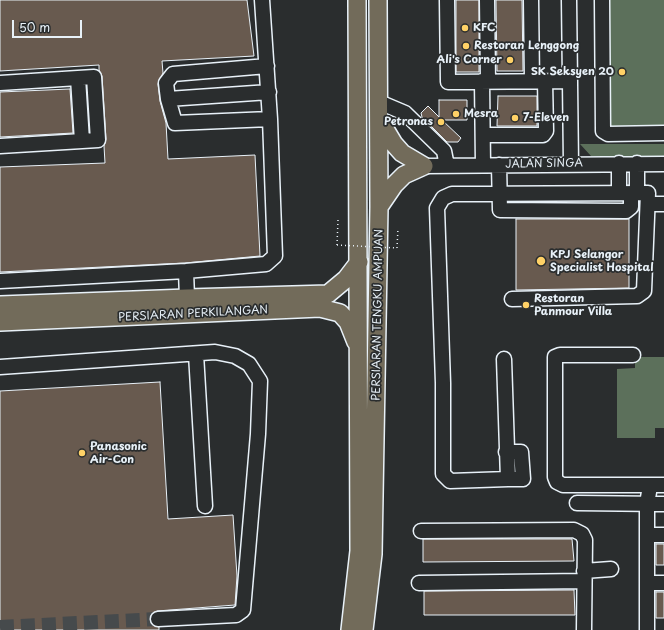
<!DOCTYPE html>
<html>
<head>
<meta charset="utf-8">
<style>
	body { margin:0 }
	#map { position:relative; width:664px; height:630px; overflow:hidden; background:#2a2d2e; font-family:"Playpen Sans",sans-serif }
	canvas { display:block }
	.scale { position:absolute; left:12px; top:20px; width:70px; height:18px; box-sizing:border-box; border:2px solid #e8f1f8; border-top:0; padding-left:5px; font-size:12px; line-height:14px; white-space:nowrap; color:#e8f1f8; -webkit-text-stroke:3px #2a2d2e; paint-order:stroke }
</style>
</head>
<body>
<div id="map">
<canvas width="664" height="630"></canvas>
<div class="scale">50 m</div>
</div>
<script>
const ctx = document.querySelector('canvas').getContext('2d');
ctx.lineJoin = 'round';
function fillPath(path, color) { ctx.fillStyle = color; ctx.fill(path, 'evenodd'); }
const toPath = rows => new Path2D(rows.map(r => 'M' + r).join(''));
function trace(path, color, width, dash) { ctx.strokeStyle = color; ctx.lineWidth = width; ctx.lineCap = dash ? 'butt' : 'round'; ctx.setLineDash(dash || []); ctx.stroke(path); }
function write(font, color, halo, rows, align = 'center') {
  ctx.font = font + ' "Playpen Sans",sans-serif'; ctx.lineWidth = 3.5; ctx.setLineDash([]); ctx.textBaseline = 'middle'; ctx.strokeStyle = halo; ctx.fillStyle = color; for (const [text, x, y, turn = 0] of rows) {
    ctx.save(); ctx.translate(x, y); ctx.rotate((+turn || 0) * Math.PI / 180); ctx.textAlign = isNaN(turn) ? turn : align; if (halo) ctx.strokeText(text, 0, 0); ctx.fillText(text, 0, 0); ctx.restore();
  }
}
fillPath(toPath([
	[608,0,664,0,664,131,609,131],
	[580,144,664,144,664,156,591,156],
	[635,357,664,357,664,428,655,428,655,438,617,438,617,369,635,368]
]), '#5c705b');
const building = toPath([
	[0,0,247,0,254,56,162,61,163,73,158,84,160,101,166,123,168,159,255,155,260,256,185,263,0,272,0,167,105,163,104,146,106,139,102,76,99,70,99,65,0,71,0,0],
	[456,0,479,0,479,72,456,72,456,0],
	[496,0,522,0,523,71,497,71,496,0],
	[70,89,73,133,0,137,0,92,70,89],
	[498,96,537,96,537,126,497,126,498,96],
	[439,100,467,100,467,120,442,120,461,138,458,142,447,142,422,117,421,113,428,106,439,117,439,100],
	[516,219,629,219,629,288,516,290,516,219],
	[160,382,168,519,233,515,237,576,235,605,157,611,151,615,150,620,151,624,159,627,159,630,0,630,0,391,160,382],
	[423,539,572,539,574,561,423,562,423,539],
	[656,544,664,544,664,565,656,565,656,544],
	[574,590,575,615,424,615,424,591,574,590],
	[656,592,664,592,664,618,656,618,656,592]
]);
fillPath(building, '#685a4f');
trace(building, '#e8f1f8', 1);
trace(toPath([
	[0,627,158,619]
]), '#464a4c', 14, [14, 7]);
const minor = toPath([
	[447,0,448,82,570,81],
	[487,0,488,81],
	[531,0,532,81],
	[569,0,571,164],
	[602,0,603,131,608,134,664,133],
	[267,66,173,74,166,83,168,99,175,123,270,119],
	[78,78,94,77,98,140,82,141],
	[482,81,483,165],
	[0,83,78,78,82,141,0,146],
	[168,99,269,92],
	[379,102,405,113,444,151,447,166],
	[483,135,543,135,546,131,545,81],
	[499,165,500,210,626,211,631,207,631,193],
	[424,166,664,164],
	[619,193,619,163],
	[637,193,637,163],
	[648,204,664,204],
	[186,271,187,298],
	[0,281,186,271,266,264,275,256,270,119,262,0],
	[196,354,205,506],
	[633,355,560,355,555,357,555,477,557,482,563,485,664,485],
	[504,359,508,479,450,481,443,474,443,383,437,208,443,198,452,194,648,193,644,291,637,296,512,299],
	[0,367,215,352,235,356,249,364,260,381,258,434,243,610,236,615,158,619],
	[506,452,521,452,523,479,508,479],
	[577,503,664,504],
	[421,531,574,530,582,534,585,540,584,630],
	[647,535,664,535],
	[584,571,611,569],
	[419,583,584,581],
	[647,583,664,583],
	[647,630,647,504,650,486]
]);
const major = toPath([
	[379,119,394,144,402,153,424,166],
	[379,207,394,185,404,175,424,166],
	[0,305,187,298,328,294,346,279,359,262],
	[0,322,320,308,340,313,348,322,356,342],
	[350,630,359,551,357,0],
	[364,630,373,554,379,207,378,0]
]);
trace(minor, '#e8f1f8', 17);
trace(major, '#e8f1f8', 20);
trace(toPath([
	[337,245,338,220],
	[397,248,398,228]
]), '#e8f1f8', 1.5, [1, 3]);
trace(minor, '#2a2d2e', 14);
trace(major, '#726b5a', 17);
trace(toPath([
	[337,245,397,248]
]), '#e8f1f8', 1.5, [1, 3]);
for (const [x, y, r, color] of [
	[465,28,4,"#ffd166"],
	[466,46,4,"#ffd166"],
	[510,60,4,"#ffd166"],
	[622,72,4,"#ffd166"],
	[456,114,4,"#ffd166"],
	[515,118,4,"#ffd166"],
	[441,122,4,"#ffd166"],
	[541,261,5,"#ffd166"],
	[526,305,4,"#ffd166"],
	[82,453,4,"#ffd166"]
]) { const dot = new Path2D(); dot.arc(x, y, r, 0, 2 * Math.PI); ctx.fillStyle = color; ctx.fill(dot); trace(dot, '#2a2d2e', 1.5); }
write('bold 11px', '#e8f1f8', '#2a2d2e', [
	["KFC",473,28],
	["Restoran Lenggong",474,46],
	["Ali's Corner",502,60,"right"],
	["SK Seksyen 20",614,72,"right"],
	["Mesra",464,114],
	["7-Eleven",523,118],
	["Petronas",433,122,"right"],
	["KPJ Selangor",550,255],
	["Specialist Hospital",550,268],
	["Restoran",534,299],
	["Panmour Villa",534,312],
	["Panasonic",90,447],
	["Air-Con",90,460]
], 'left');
write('11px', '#e8f1f8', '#2a2d2e', [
	["JALAN SINGA",544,164,-1],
	["PERSIARAN PERKILANGAN",193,314,-3],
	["PERSIARAN TENGKU AMPUAN",378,315,-89]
]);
</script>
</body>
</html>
